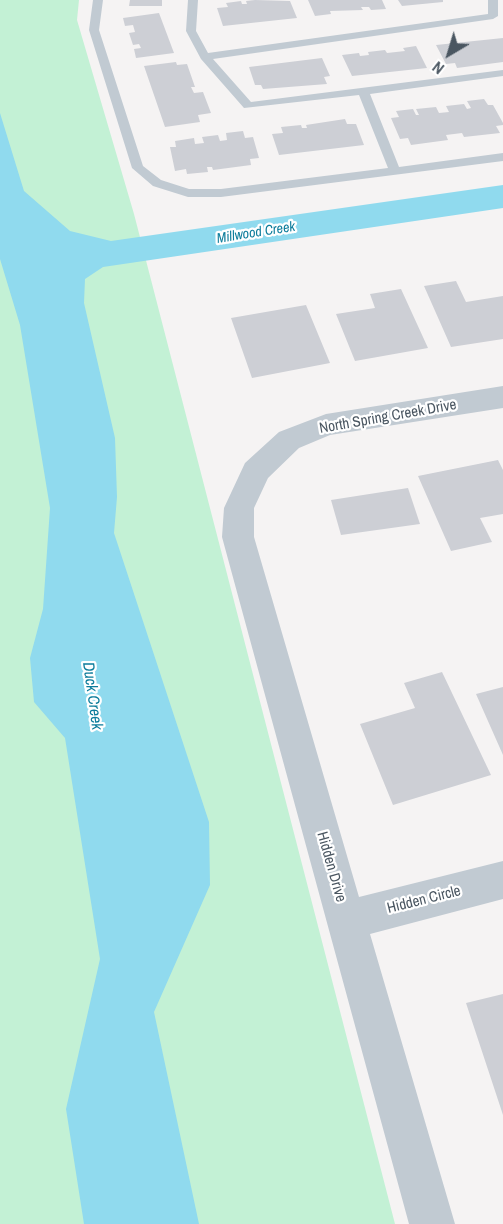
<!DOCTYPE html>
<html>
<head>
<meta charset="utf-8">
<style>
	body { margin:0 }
	#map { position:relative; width:503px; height:1224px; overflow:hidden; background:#f5f3f3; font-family:"Archivo Narrow",sans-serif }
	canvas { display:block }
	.north { position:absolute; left:419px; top:24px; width:60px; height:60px; -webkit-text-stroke:4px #fff; paint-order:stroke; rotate:218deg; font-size:16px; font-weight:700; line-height:24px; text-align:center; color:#4a5661 }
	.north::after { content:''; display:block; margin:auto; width:21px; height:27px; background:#4a5661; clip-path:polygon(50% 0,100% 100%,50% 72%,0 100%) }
</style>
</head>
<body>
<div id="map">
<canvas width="503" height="1224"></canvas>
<div class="north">N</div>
</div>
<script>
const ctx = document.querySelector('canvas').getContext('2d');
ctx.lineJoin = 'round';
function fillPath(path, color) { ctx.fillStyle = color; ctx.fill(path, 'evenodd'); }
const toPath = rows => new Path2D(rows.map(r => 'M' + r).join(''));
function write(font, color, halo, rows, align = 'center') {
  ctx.font = font + ' "Archivo Narrow",sans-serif'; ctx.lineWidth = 4.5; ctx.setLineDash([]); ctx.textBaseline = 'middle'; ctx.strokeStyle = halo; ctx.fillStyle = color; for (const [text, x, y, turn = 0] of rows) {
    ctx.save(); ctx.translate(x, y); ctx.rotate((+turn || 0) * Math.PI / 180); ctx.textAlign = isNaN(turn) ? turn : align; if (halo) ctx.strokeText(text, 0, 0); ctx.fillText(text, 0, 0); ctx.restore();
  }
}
fillPath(toPath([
	[0,0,79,0,77,20,134,214,395,1224,0,1224]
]), '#c3f1d5');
fillPath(toPath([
	[0,113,24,191,70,231,111,241,503,185,503,208,103,267,85,279,84,303,115,438,117,497,114,533,209,822,210,885,154,1012,199,1224,84,1224,66,1109,100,959,65,738,34,702,30,658,43,609,50,508,20,325,0,259]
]), '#90daee');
fillPath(toPath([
	[130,0,162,0,162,6,129,6],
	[255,0,290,1,297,18,223,26,217,8,228,7,226,3,241,1,242,4,247,4,246,1],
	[308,0,382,0,386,9,371,10,369,7,361,7,363,10,330,11,331,14,315,16],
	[398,0,443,0,443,2,402,6],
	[159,13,174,53,136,58,134,49,141,48,139,44,133,45,129,33,135,32,133,25,125,26,123,18],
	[503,38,503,62,457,68,455,63,446,64,436,45],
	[416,46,427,68,352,76,342,55,359,53,360,56,369,55,368,52,385,50,387,53,405,51,403,48],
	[322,58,330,76,324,77,327,84,263,89,261,85,255,85,249,67],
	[176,62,177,65,187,64,195,87,191,87,194,93,203,92,211,113,198,115,200,122,165,127,144,66],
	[484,99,488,105,493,105,503,123,503,125,496,126,500,133,464,137,462,133,446,135,448,140,411,145,408,138,400,139,391,118,399,117,396,111,413,109,416,115,419,115,416,109,436,107,439,113,449,112,446,106,464,104,467,109,471,108,467,101],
	[345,119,347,124,356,124,364,145,279,155,272,134,283,133,281,127,301,125,302,128,307,128,306,125],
	[243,131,245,138,253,137,259,158,250,159,251,165,213,170,212,167,207,167,208,172,187,174,186,169,175,171,170,147,176,147,175,141,194,138,195,144,204,143,202,137,218,135,220,141,227,140,226,133],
	[456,281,466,302,503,296,503,339,451,347,424,286],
	[401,289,428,348,355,361,336,314,375,308,370,294],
	[306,305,330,363,252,378,231,318],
	[498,460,503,470,503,514,480,518,492,542,451,551,418,476],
	[408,488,420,524,341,535,331,500],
	[442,672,491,775,393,805,360,724,415,708,404,683],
	[503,687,503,755,476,694],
	[503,994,503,1115,466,1003]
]), '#cdcfd5');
fillPath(toPath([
	[93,0,103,0,99,30,143,166,161,180,189,189,221,189,388,168,359,95,244,108,201,59,186,31,188,0,198,0,196,31,208,53,488,14,488,0,498,0,498,16,493,19,213,59,251,102,503,70,503,76,370,94,399,167,503,153,503,161,221,197,188,197,153,186,132,168,89,30,93,0]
]), '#c1cad2');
fillPath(toPath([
	[503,386,503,408,330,435,299,448,268,478,254,508,254,537,359,897,503,861,503,899,370,934,455,1224,409,1224,222,537,224,508,245,463,279,432,326,414,503,386]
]), '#c1cad2');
write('italic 14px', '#0c7c9b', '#fff', [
	["Millwood Creek",256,233,-9]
]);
write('15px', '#4a5661', '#fff', [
	["North Spring Creek Drive",388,417,-10],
	["Hidden Drive",331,867,74],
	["Hidden Circle",424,900,-14]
]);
write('italic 16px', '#0c7c9b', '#fff', [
	["Duck Creek",92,696,82]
]);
</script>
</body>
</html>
